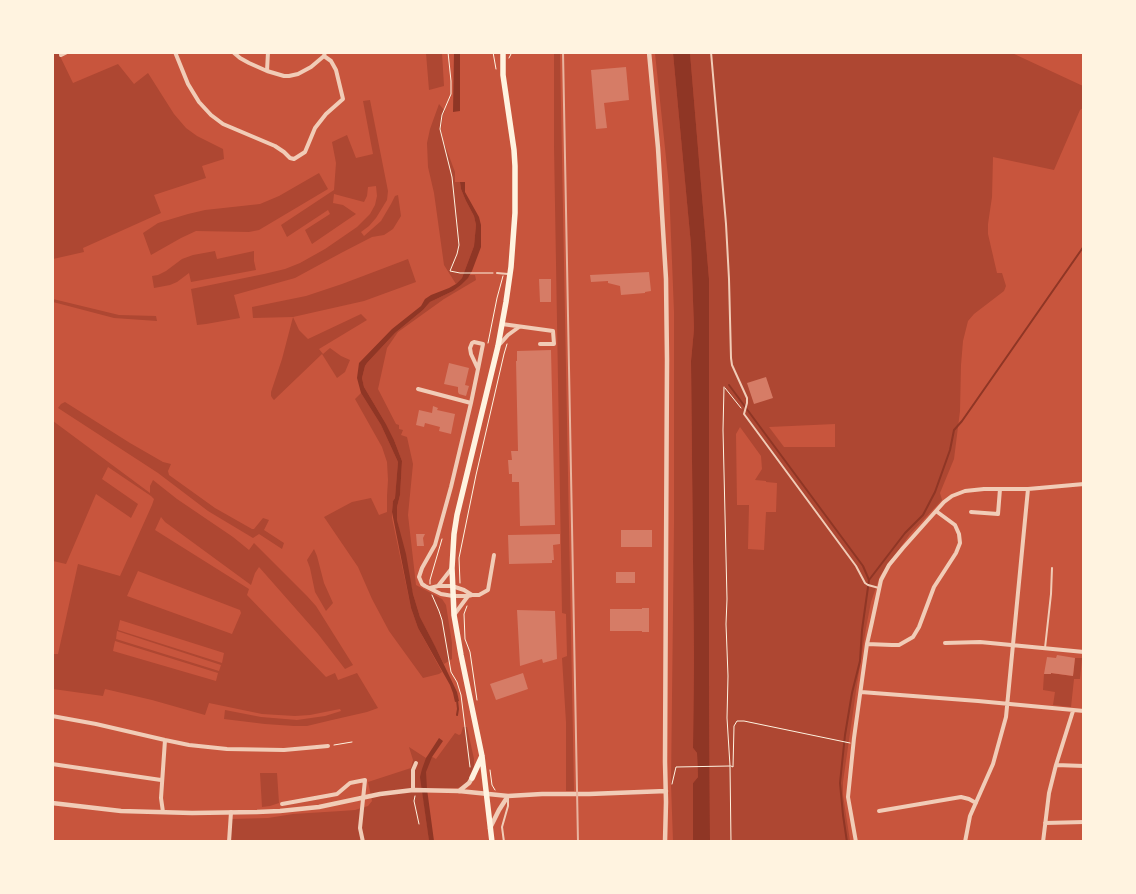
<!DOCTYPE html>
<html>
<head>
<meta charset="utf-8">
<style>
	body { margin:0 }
	#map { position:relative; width:1136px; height:894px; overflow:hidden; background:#c8553d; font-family:Raleway,sans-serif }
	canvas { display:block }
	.frame { position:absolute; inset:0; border:54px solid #fff3e0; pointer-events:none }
</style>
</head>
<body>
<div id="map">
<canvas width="1136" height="894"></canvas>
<div class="frame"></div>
</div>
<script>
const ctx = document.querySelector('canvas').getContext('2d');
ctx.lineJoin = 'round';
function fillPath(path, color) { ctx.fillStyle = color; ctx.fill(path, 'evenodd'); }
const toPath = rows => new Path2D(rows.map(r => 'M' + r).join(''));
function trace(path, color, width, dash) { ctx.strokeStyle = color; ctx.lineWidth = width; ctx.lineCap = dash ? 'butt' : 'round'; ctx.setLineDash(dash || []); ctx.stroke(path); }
fillPath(toPath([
	[53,53,61,53,59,54,73,83,118,64,134,84,148,73,174,114,186,128,197,136,223,149,224,159,202,166,206,178,154,195,161,213,83,248,84,252,53,259],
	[426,53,442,53,444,86,429,90],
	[554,53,560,53,574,791,566,791,566,722,562,658,567,656,566,614,562,613,554,146],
	[655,53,673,53,691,245,694,329,691,361,694,660,693,748,697,753,698,777,693,783,693,842,673,841,671,784,674,524,674,312,669,186],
	[690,53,1012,53,1083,86,1083,108,1080,110,1054,170,993,157,992,197,988,224,988,234,997,273,1002,273,1006,286,1004,291,974,314,968,321,963,341,961,365,960,411,954,459,940,493,942,500,910,534,880,576,871,602,866,628,856,691,843,782,843,795,850,841,710,841,709,685,709,279],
	[835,424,835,447,784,447,769,427],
	[740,427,761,456,762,469,755,480,766,481,766,482,777,483,776,512,766,512,764,550,748,549,749,505,737,505,736,434],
	[370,100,388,191,387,200,376,218,369,226,361,232,364,236,381,221,391,204,395,196,398,195,401,216,393,229,384,235,372,237,341,253,295,278,234,295,240,318,206,324,197,325,191,289,264,274,285,269,300,263,325,249,357,227,370,214,375,205,377,196,376,186,368,187,367,196,364,202,334,194,333,203,343,205,356,214,312,244,305,230,330,214,328,210,287,237,281,225,334,190,336,163,332,142,347,135,356,158,373,154,363,101],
	[439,104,445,111,443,115,441,129,443,140,455,172,455,182,460,182,461,189,466,201,474,216,476,225,474,246,462,278,456,284,444,265,434,193,428,167,427,143,430,129],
	[319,173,328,189,259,230,249,232,196,231,181,238,151,255,143,233,158,223,188,214,205,210,260,204,279,196],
	[215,251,217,259,254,251,254,261,256,270,191,282,189,273,177,282,170,285,154,288,152,276,158,275,166,271,182,259,193,255],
	[408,259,416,282,364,301,293,317,299,330,308,339,361,314,367,320,319,349,323,354,330,348,341,356,350,360,345,372,337,378,322,354,274,400,273,399,271,396,271,392,282,359,293,317,253,318,252,307,306,296,342,284],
	[470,275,475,275,476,280,444,299,398,332,387,348,378,389,396,424,399,425,399,429,403,430,401,435,407,437,413,464,408,515,416,585,442,599,446,605,452,643,452,659,444,664,420,617,413,594,397,520,397,507,400,495,402,461,394,440,386,424,364,387,362,378,365,366,367,363,395,333,423,310,430,302,453,291,461,285],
	[53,299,119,315,156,316,157,321,114,318,53,302],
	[361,393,381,425,398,462,395,498,393,501,392,512,392,518,411,608,418,628,442,672,439,674,423,678,389,631,372,599,358,567,324,517,352,502,371,498,379,515,387,512,387,496,388,480,387,462,382,447,355,399],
	[65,402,130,443,163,462,171,464,168,471,169,475,215,508,252,529,254,529,263,518,269,520,264,530,284,543,282,549,259,534,253,538,208,511,158,473,58,408,61,404],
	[53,421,150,493,150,486,153,480,177,499,233,537,249,550,254,543,307,596,316,606,353,665,345,669,318,634,259,567,255,573,251,585,165,522,161,517,155,530,249,589,247,595,326,677,335,673,338,680,357,673,378,708,367,712,332,720,307,726,294,726,265,724,224,719,225,710,261,717,297,720,325,716,341,711,340,709,310,715,295,716,262,714,209,703,205,715,152,700,105,689,103,696,53,689,53,654,58,654,78,564,120,576,152,505,154,499,151,496,108,467,102,479,138,504,131,518,96,494,66,564,53,561],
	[138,571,240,610,241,613,232,634,127,596],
	[120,620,224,653,222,663,118,630],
	[117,631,221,665,219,671,116,639],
	[115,641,218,673,216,681,113,651],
	[314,549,317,556,324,583,333,603,326,611,315,592,310,568,307,560],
	[1075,658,1082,658,1080,679,1074,679,1071,707,1053,705,1055,692,1043,690,1044,674,1051,674,1051,673,1073,676],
	[463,727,467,727,474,759,474,767,472,774,469,780,462,787,457,788,422,789,429,841,230,842,232,819,268,818,293,814,341,811,355,810,368,806,372,801,368,782,411,768,413,760,409,747,426,758,429,755,436,759,455,733,459,735,461,734],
	[260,773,277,773,279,803,270,806,262,807]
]), '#ae4732');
fillPath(toPath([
	[454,53,460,53,460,111,453,112],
	[673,53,690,53,709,279,709,685,710,842,693,841,693,783,698,777,697,753,693,748,694,660,691,361,694,329,691,245],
	[460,182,465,182,465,192,479,217,481,225,481,247,472,271,468,278,461,285,453,291,430,302,423,310,395,333,367,363,365,366,362,378,364,387,386,424,394,440,402,461,400,495,397,507,397,520,406,554,413,594,420,617,435,646,457,692,459,701,455,702,453,693,450,685,418,628,411,608,392,512,393,501,395,498,398,462,381,425,361,393,357,378,359,363,392,329,421,306,425,299,431,295,449,288,456,284,462,278,474,246,476,225,474,216,466,201,461,189],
	[439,738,443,741,432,757,426,772,427,789,434,841,429,841,420,777,422,769,426,758]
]), '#8f3625');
trace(toPath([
	[729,385,863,566,869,580],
	[457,715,458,709,457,700],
	[847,842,843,815,840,783,845,735,852,693,860,661,862,630,869,580,905,533,923,515,935,492,950,450,954,430,962,421,1084,246]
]), '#8f3625', 2);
fillPath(toPath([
	[626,67,629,100,604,103,607,128,596,129,591,70],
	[649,272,651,291,645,292,645,293,621,295,620,286,608,283,608,281,591,282,590,275],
	[539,279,551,279,551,302,540,302],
	[551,350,555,525,520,526,519,482,512,482,512,474,509,474,508,460,512,460,511,451,518,451,516,361,517,361,517,351],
	[449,363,469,368,465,385,469,386,466,396,459,394,458,392,458,387,444,384],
	[766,377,773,398,754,404,747,383],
	[433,406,438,408,437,410,455,414,451,434,439,431,440,427,425,423,424,427,416,425,419,410,432,413],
	[621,530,652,530,652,547,621,547],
	[416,534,425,534,423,538,424,546,417,546],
	[560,534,560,544,553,545,554,560,552,560,552,563,509,564,508,535],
	[616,572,635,572,635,583,616,583],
	[642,608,649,608,649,632,642,632,642,631,610,631,610,609,642,609],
	[517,610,555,611,557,659,543,663,542,659,520,666],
	[1057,655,1075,658,1073,676,1051,673,1051,674,1044,674,1047,657,1056,658],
	[523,673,528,689,496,700,490,684]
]), '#d67c66');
trace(toPath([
	[448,52,451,81,451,94,442,115,440,129,452,177,459,245,457,254,450,271,460,273,493,273],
	[493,52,496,69],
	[509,58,512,52],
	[488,343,497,298,503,276],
	[724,387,723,430,727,599,726,624,728,676,727,718,730,766,731,842],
	[725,388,741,408],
	[460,583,459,558,476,475,504,354,507,344],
	[430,584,430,580,442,539],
	[432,595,439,611,442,620,451,672,457,682,461,695,470,767],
	[467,606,464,614,465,639,470,652,477,700],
	[334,745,352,742],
	[731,766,733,767,734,726,737,721,744,721,850,743],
	[490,770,492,785,495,790],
	[672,784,676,767,730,766],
	[415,796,414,801,419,824]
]), '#fff3e0', 1);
trace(toPath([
	[711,52,726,224,729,279,731,358,732,365,747,398,747,403,744,414,856,566,865,583,868,585,879,588],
	[497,273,508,274],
	[1045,648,1051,594,1052,568],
	[504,842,502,827,508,806,508,797]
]), '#f1ccb7', 2);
trace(toPath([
	[175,52,188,84,199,102,211,115,223,124,275,146,284,152,290,158,294,159,305,152,315,128,326,114,343,99,336,70,331,61,324,56],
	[233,52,240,58,249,63,267,71,284,76,289,76,298,74,311,67,324,56,325,52],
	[61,55,67,52],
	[267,71,268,52],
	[502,324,553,331,554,344,540,344],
	[500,344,508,335,519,327],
	[478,369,471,354,470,348,472,343,474,342,483,344,478,369,471,403,451,487,435,545,422,568,419,577,422,584,425,586,441,594,453,596,468,596,472,595,479,595,488,590,494,555],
	[418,389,471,403],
	[971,512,998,514,1000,489],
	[438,586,452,568],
	[430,588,438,586,452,586,464,590,472,595],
	[454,615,468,596],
	[945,643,980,642,1084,652],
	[867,644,892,645,899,645,913,637,919,627,934,587,956,553,960,543,959,534,955,525,936,511],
	[861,692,978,701,1084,711],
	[52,716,96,724,165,740,189,745,227,749,284,750,328,746],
	[52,764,161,780],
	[1056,765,1084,766],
	[413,790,413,770,416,763],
	[282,804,337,794,350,783,365,780,360,828,363,842],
	[879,811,961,797,969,799,976,803],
	[163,812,161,798,165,740],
	[1045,823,1084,822],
	[229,842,231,812],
	[856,842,848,797,854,738,867,644,872,622,881,580,889,565,903,548,944,502,952,496,965,491,984,489,1028,489,1084,484],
	[965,842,970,816,993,764,1006,717,1028,489],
	[1043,842,1049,793,1056,765,1073,711]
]), '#f1ccb7', 4);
trace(toPath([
	[649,52,658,148,666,279,667,360,665,762,666,802,665,842],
	[459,791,469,783,472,778],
	[52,803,121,811,192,813,257,812,280,811,319,807,380,794,413,790,459,791,508,796,542,794,589,794,666,791],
	[490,828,499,810,508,796]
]), '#f1ccb7', 4.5);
trace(toPath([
	[472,778,482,756],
	[492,842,482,756,461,655,454,615,452,568,454,534,457,515,498,346,506,302,511,267,515,213,515,166,514,150,503,75,503,52]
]), '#fff3e0', 5.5);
trace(toPath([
	[563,52,578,842]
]), '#e9b49f', 2);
</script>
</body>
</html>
